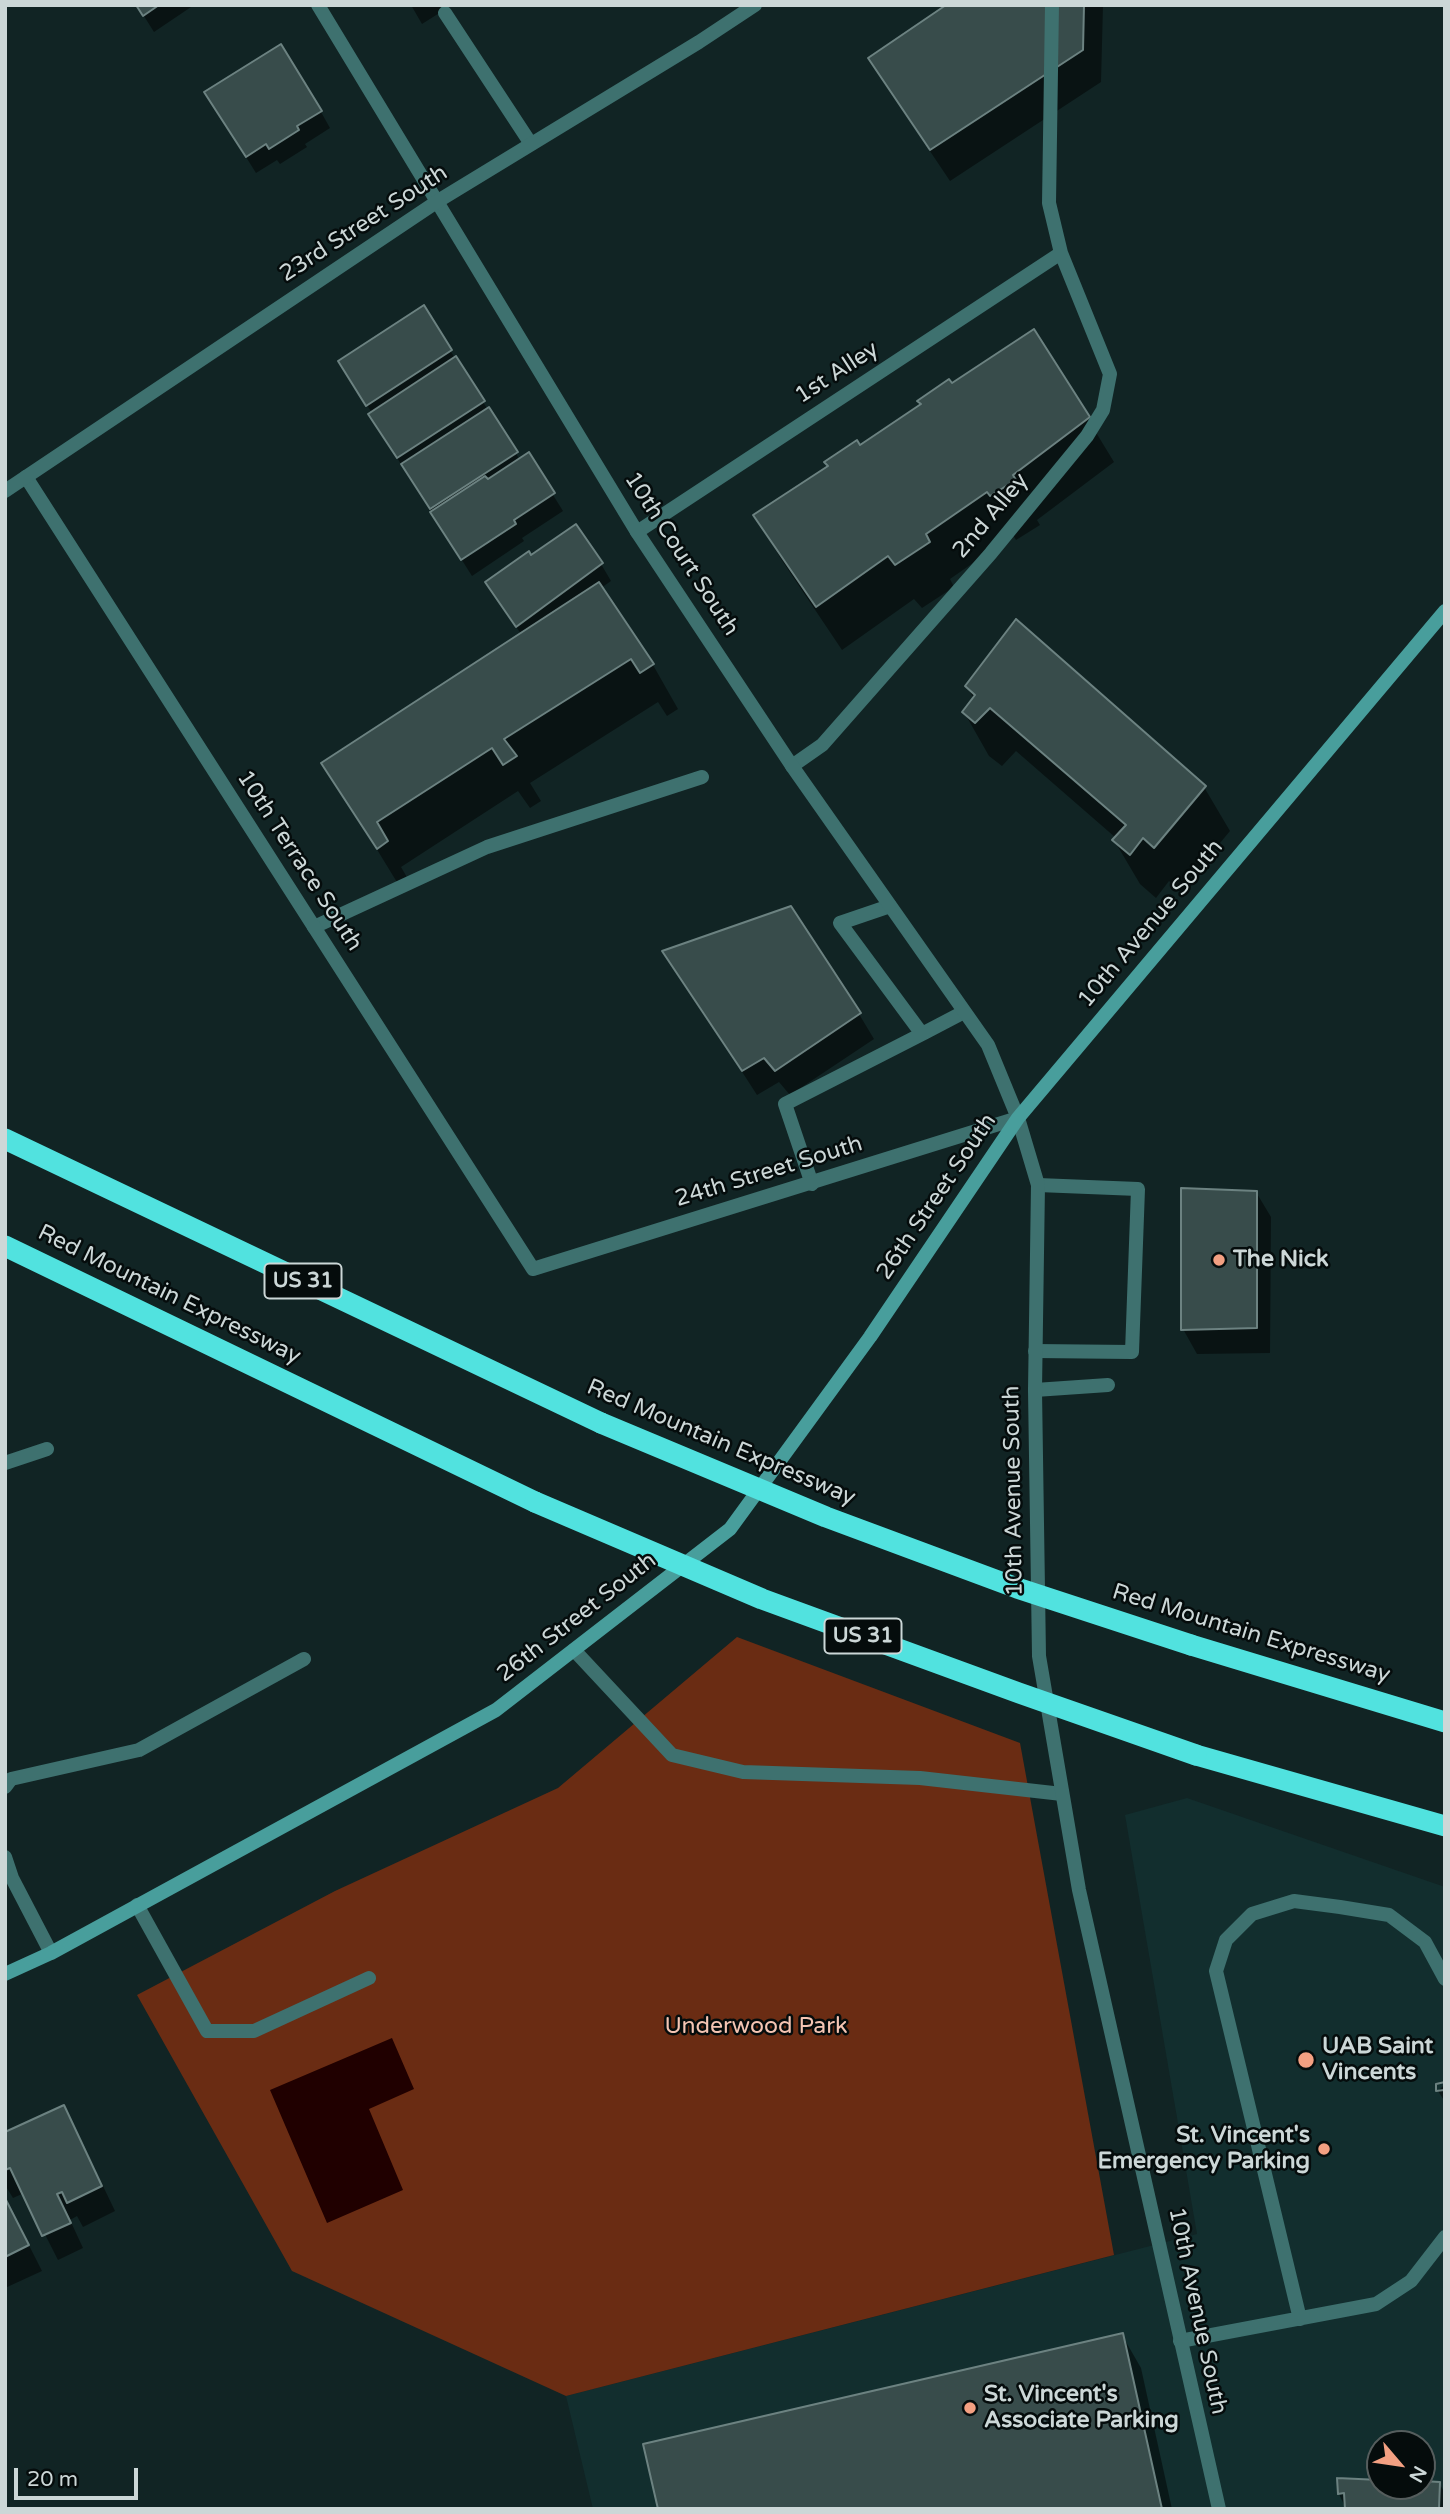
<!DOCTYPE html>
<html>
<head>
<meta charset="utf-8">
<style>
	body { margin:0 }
	#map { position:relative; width:1450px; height:2514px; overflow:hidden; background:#112424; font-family:"Varela Round",sans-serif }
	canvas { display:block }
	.frame { position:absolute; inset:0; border:7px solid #ccd7d7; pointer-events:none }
	.north { position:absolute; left:1366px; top:2430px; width:70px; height:70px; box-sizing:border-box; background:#050c0c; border:2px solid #555d5d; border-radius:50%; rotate:119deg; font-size:19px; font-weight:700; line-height:28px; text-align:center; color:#ccd7d7 }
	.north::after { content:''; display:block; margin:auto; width:24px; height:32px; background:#f3a082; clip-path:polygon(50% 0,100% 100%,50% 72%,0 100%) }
	.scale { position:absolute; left:14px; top:2468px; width:124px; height:32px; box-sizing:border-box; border:4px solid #ccd7d7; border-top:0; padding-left:9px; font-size:21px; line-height:24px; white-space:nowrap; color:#ccd7d7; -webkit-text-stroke:5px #050c0c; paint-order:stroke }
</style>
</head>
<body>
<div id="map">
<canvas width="1450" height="2514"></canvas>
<div class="frame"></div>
<div class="north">N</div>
<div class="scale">20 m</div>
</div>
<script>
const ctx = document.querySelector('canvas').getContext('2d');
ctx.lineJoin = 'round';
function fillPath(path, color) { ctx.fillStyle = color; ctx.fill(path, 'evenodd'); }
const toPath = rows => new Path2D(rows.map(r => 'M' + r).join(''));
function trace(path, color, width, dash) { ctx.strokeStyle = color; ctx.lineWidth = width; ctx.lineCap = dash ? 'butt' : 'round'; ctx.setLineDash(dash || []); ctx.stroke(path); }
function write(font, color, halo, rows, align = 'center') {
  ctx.font = font + ' "Varela Round",sans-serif'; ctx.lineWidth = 5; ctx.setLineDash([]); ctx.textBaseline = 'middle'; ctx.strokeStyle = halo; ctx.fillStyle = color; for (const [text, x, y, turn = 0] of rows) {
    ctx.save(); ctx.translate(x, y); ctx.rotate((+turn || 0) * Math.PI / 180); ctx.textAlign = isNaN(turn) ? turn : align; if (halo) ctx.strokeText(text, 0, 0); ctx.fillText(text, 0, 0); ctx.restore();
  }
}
fillPath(toPath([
	[1187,1798,1445,1887,1445,2509,593,2509,566,2396,1197,2234,1125,1815],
	[1380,2444,1422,2444,1422,2486,1380,2486]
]), '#122e2e');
fillPath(toPath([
	[737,1637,1020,1743,1114,2255,566,2396,292,2271,137,1995,335,1891,558,1788]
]), '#6a2c13');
fillPath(toPath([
	[392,2038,414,2089,369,2109,403,2190,327,2223,270,2090]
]), '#200000');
fillPath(toPath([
	[137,5,194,5,154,32],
	[411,5,452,5,422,24],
	[949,5,1103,5,1101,82,950,181,889,90,870,58],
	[216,109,321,112,330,128,305,144,307,147,280,164,277,160,256,173],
	[423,308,520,460,528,455,563,511,522,538,524,541,472,576,380,431,372,413,350,378],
	[1034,331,1114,462,1037,520,1040,525,1016,540,1013,535,950,579,954,587,922,608,914,599,842,650,781,559,755,515],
	[531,558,601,564,611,581,601,588,653,665,678,709,667,716,658,702,530,783,541,801,530,808,518,791,401,867,412,886,403,892,324,763,521,634,487,583],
	[967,686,1204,787,1230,831,1180,891,1169,881,1156,898,1140,884,1114,840,1116,838,1016,751,1002,766,989,756,964,712,974,699],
	[665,952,859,1014,874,1039,790,1095,779,1082,757,1095],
	[1256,1192,1271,1217,1270,1353,1197,1354,1183,1329],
	[1445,2084,1445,2102,1438,2091],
	[63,2107,77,2132,115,2211,83,2227,77,2216,70,2220,83,2248,58,2260,24,2193,13,2198,5,2185,5,2134],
	[5,2198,42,2271,5,2288],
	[1122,2335,1141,2368,1172,2509,660,2509],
	[1339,2480,1380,2482,1380,2486,1422,2486,1422,2483,1439,2483,1445,2493,1445,2509,1346,2509,1339,2494]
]), '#0007');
const building = toPath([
	[136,5,159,5,143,16,136,5],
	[946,5,1084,5,1083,50,930,150,868,58,946,5],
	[281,44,322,111,297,126,299,130,269,149,266,144,246,157,204,92,281,44],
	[424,305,452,350,366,406,338,361,424,305],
	[1034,329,1090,417,1013,475,1016,480,990,496,987,492,926,534,930,542,895,565,888,556,816,607,753,515,828,466,824,462,857,440,860,445,921,404,917,401,949,379,952,383,1034,329],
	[456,356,485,401,397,458,368,414,456,356],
	[489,407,518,452,430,509,401,464,489,407],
	[529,452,555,493,514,520,516,524,461,560,430,512,485,476,488,479,529,452],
	[576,524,603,563,516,627,485,582,529,551,531,555,576,524],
	[599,582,654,664,640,673,631,659,504,739,517,756,503,765,492,748,377,822,388,841,377,849,321,763,599,582],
	[1016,619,1206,786,1154,848,1143,838,1130,855,1112,840,1126,825,990,708,975,723,962,712,975,695,965,686,1016,619],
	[791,906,861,1013,775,1071,764,1058,742,1071,662,951,791,906],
	[1181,1188,1257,1191,1257,1328,1181,1330,1181,1188],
	[1445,2082,1445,2094,1444,2090,1436,2091,1436,2084,1445,2082],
	[1445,2082,1445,2094,1444,2090,1436,2091,1436,2084,1445,2082],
	[64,2105,102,2186,67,2203,62,2192,57,2194,71,2223,42,2236,10,2168,5,2170,5,2132,64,2105],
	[5,2198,29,2245,5,2257,5,2198],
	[1123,2333,1162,2509,658,2509,643,2444,1123,2333],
	[1337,2478,1380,2480,1380,2486,1422,2486,1422,2481,1440,2482,1439,2509,1345,2509,1344,2493,1338,2494,1337,2478]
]);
fillPath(building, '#384c4b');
trace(building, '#6c8281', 2);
trace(toPath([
	[445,13,531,144],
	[637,532,1061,253],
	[792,766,822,745,991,553,1087,436,1103,410,1110,374,1061,253,1049,203,1052,5],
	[314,927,487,847,702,777],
	[922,1034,964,1012],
	[812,1184,785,1104,922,1034,840,923,890,906],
	[1035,1351,1132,1352,1138,1189,1038,1185],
	[574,1650,672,1755,743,1772,920,1778,1062,1794],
	[5,1787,11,1779,139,1750,304,1659],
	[5,1857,12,1878,51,1953],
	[137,1905,207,2031,254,2031,369,1978],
	[1300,2319,1216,1971,1226,1940,1252,1914,1294,1901,1340,1907,1389,1915,1425,1942,1445,1979],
	[1180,2341,1376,2304,1411,2281,1445,2237]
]), '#3e716f', 14);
trace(toPath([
	[26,477,533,1269,1018,1118,988,1045,792,766,637,532,318,5],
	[1035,1390,1108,1385],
	[5,1463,47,1449]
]), '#3e716f', 14);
trace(toPath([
	[5,491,438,201,699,42,755,5],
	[1018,1118,1038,1185,1035,1390,1039,1656,1079,1890,1219,2509]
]), '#3e716f', 14);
trace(toPath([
	[5,1974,51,1953,496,1710,730,1529,870,1337,1018,1118,1445,611]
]), '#489e9c', 14);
trace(toPath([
	[5,1139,601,1423],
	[5,1246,535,1502],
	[1191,1645,1445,1722],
	[1196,1755,1445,1826]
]), '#51e2df', 21);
trace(toPath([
	[601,1423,826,1517,1017,1588,1191,1645],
	[535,1502,762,1599,1019,1693,1196,1755]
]), '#51e2df', 21);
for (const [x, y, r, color] of [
	[1219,1260,7,"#f3a082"],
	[1306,2060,9,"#f3a082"],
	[1324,2149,7,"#f3a082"],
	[970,2408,7,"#f3a082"]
]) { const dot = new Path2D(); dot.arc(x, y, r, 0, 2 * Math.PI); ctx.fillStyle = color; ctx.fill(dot); trace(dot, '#050c0c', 2.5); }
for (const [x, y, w] of [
	[303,1281,77],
	[863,1636,77]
]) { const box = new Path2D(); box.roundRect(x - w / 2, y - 17.5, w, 35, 5); ctx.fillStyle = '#050c0c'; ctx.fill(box); trace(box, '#ccd7d7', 2); }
write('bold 21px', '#ccd7d7', null, [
	["US 31",303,1281],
	["US 31",863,1636]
]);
write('23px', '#ccd7d7', '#050c0c', [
	["23rd Street South",364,224,-33],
	["1st Alley",837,373,-33],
	["2nd Alley",991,516,-50],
	["10th Court South",681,554,57],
	["10th Terrace South",299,861,57],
	["10th Avenue South",1151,924,-50],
	["24th Street South",769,1172,-17],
	["26th Street South",937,1197,-56],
	["Red Mountain Expressway",169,1295,26],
	["Red Mountain Expressway",721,1443,23],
	["10th Avenue South",1014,1491,-91],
	["26th Street South",577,1618,-38],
	["Red Mountain Expressway",1251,1634,17],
	["10th Avenue South",1197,2311,78]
]);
write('bold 23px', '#ccd7d7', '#050c0c', [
	["The Nick",1233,1260],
	["UAB Saint",1322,2047],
	["Vincents",1322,2073],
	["St. Vincent's",1310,2136,"right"],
	["Emergency Parking",1310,2162,"right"],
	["St. Vincent's",984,2395],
	["Associate Parking",984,2421]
], 'left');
write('23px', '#f5c5b3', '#050c0c', [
	["Underwood Park",756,2027]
]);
</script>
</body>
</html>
